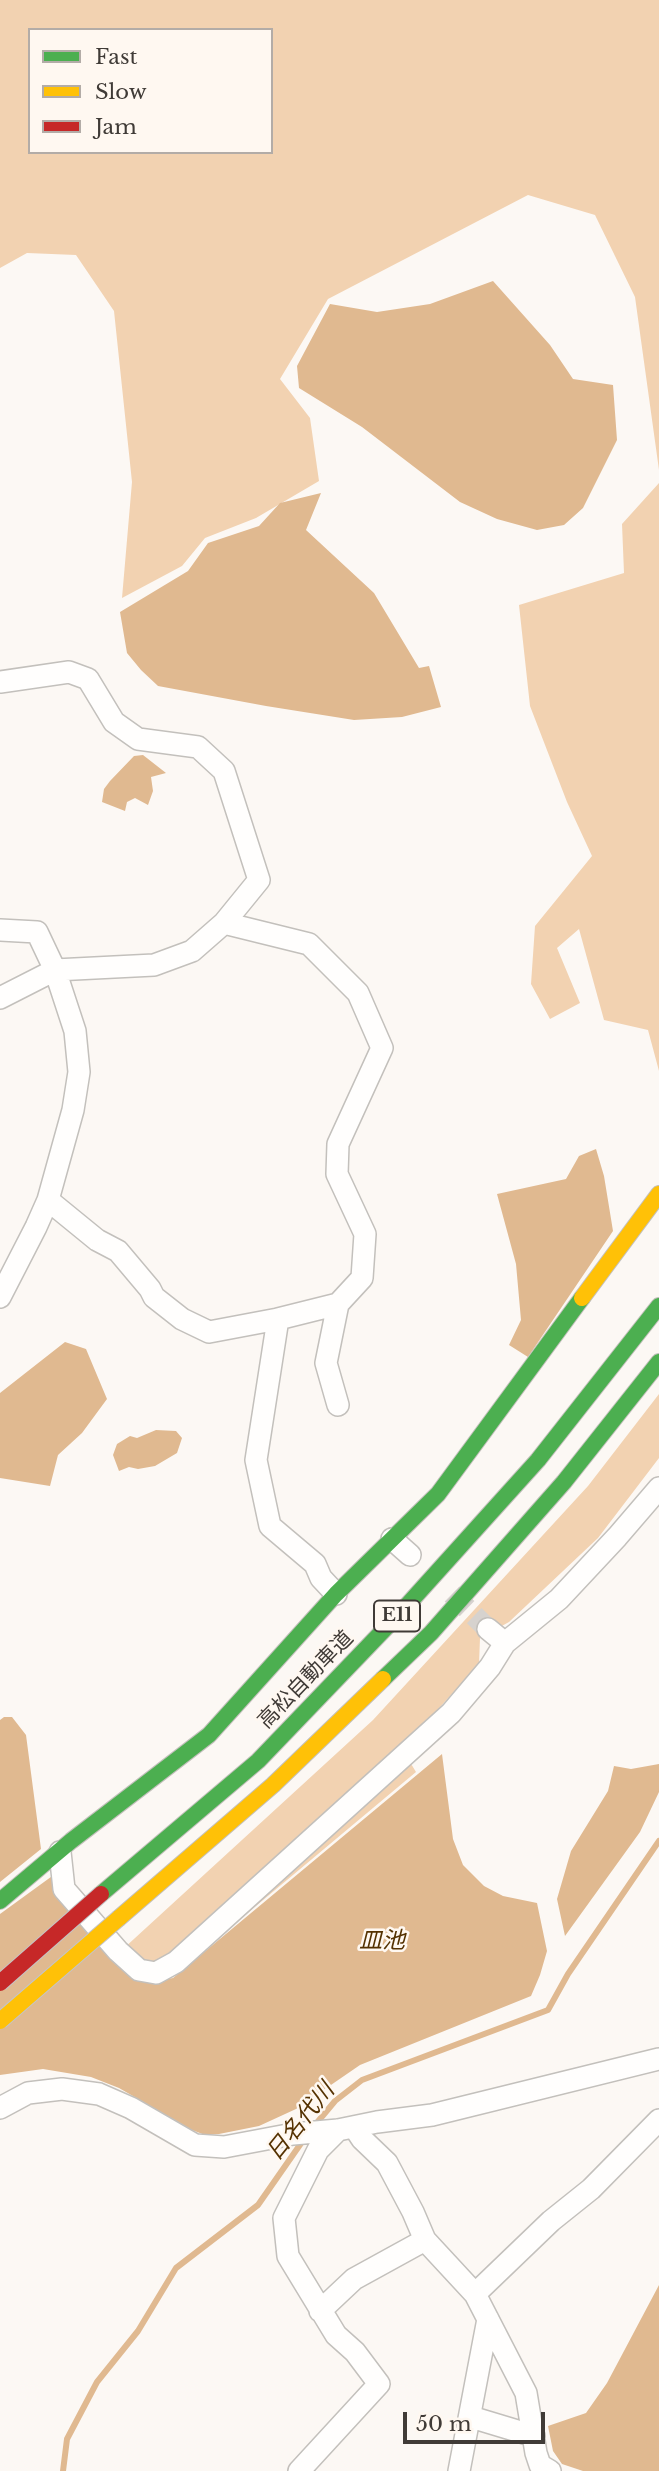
<!DOCTYPE html>
<html>
<head>
<meta charset="utf-8">
<style>
	body { margin:0 }
	#map { position:relative; width:659px; height:2471px; overflow:hidden; background:#fcf8f4; font-family:"Libre Baskerville",serif }
	canvas { display:block }
	.legend { position:absolute; left:28px; top:28px; width:245px; height:126px; box-sizing:border-box; background:#fff8f1; border:2px solid #b3aca7; margin:0; padding:9px 12px; list-style:none; font-size:21px; color:#403b37 }
	.legend li { display:flex; align-items:center; gap:14px; height:35px }
	.legend b { width:35px; border:2px solid #b3aca7 }
	.scale { position:absolute; left:403px; top:2412px; width:142px; height:32px; box-sizing:border-box; border:4px solid #403b37; border-top:0; padding-left:9px; font-size:21px; line-height:24px; white-space:nowrap; color:#403b37; -webkit-text-stroke:5px #fff8f1; paint-order:stroke }
</style>
</head>
<body>
<div id="map">
<canvas width="659" height="2471"></canvas>
<ul class="legend">
<li><b style="height:9px;background:#4caf50"></b>Fast</li>
<li><b style="height:9px;background:#ffc107"></b>Slow</li>
<li><b style="height:9px;background:#c62828"></b>Jam</li>
</ul>
<div class="scale">50 m</div>
</div>
<script>
const ctx = document.querySelector('canvas').getContext('2d');
ctx.lineJoin = 'round';
function fillPath(path, color) { ctx.fillStyle = color; ctx.fill(path, 'evenodd'); }
const toPath = rows => new Path2D(rows.map(r => 'M' + r).join(''));
function trace(path, color, width, dash) { ctx.strokeStyle = color; ctx.lineWidth = width; ctx.lineCap = dash ? 'butt' : 'round'; ctx.setLineDash(dash || []); ctx.stroke(path); }
function write(font, color, halo, rows, align = 'center') {
  ctx.font = font + ' "Libre Baskerville","Noto Sans JP",serif'; ctx.lineWidth = 5; ctx.setLineDash([]); ctx.textBaseline = 'middle'; ctx.strokeStyle = halo; ctx.fillStyle = color; for (const [text, x, y, turn = 0] of rows) {
    ctx.save(); ctx.translate(x, y); ctx.rotate((+turn || 0) * Math.PI / 180); ctx.textAlign = isNaN(turn) ? turn : align; if (halo) ctx.strokeText(text, 0, 0); ctx.fillText(text, 0, 0); ctx.restore();
  }
}
fillPath(toPath([
	[0,0,659,0,659,470,635,297,595,215,528,195,328,299,280,379,310,418,319,481,256,518,205,538,182,566,122,598,132,482,114,311,76,255,27,253,0,268],
	[30,30,271,30,271,152,30,152],
	[659,483,659,1071,648,1030,604,1020,579,929,557,948,580,1003,550,1019,531,984,535,926,592,856,567,802,530,706,519,605,624,573,622,524],
	[659,1394,659,1458,598,1538,509,1622,480,1638,479,1664,402,1749,416,1772,195,1957,147,1966,123,1949,373,1720,588,1486]
]), '#f2d2b1');
fillPath(toPath([
	[493,281,550,345,573,379,613,385,617,440,583,508,564,525,537,530,497,519,460,502,362,427,299,388,297,366,330,304,377,312,430,304],
	[321,493,306,530,374,593,419,668,429,666,441,707,402,717,354,720,266,706,158,686,141,670,127,653,120,612,188,571,208,543,259,526,280,503],
	[143,755,166,773,151,777,153,791,148,805,135,798,127,802,125,811,102,802,104,789,110,781,134,756],
	[596,1149,604,1176,613,1231,528,1357,509,1345,521,1320,516,1264,497,1194,566,1179,579,1156],
	[65,1342,86,1349,107,1399,82,1433,58,1455,50,1486,0,1478,0,1393],
	[156,1430,176,1431,182,1438,177,1453,155,1466,138,1469,129,1467,119,1471,113,1455,117,1444,130,1436,137,1438],
	[4,1717,12,1717,26,1735,41,1849,0,1882,0,1720],
	[442,1754,453,1839,463,1865,484,1886,503,1896,537,1903,547,1951,540,1975,531,1996,360,2065,296,2109,259,2126,219,2134,205,2135,192,2130,119,2088,91,2077,43,2069,0,2075,0,1914,55,1874,156,1981,173,1978],
	[659,1764,659,1792,640,1832,565,1936,557,1899,571,1851,608,1791,614,1766,631,1769],
	[659,2285,659,2471,583,2471,562,2464,553,2451,548,2426,586,2413,607,2383]
]), '#e0b990');
trace(toPath([
	[315,2125,335,2101,362,2080,548,2010,568,1974,659,1841],
	[63,2471,67,2439,97,2382,138,2331,176,2268,258,2205,304,2139]
]), '#e0b990', 6);
trace(toPath([
	[452,1594,488,1629]
]), '#d6d2ce', 21, [21, 10]);
const street = toPath([
	[0,682,69,672,88,679,114,722,138,739,198,747,224,771,259,880,224,923],
	[0,930,37,932,55,970,75,1031,79,1072,73,1110,48,1200,36,1227,0,1297],
	[0,998,55,970,154,965,192,951,224,923,309,944,358,993,382,1048,338,1144,337,1174,365,1234,362,1278,338,1304],
	[48,1200,97,1240,118,1251,150,1289,154,1297,182,1319,209,1332,278,1319,256,1460,270,1526,315,1564,321,1578,336,1594],
	[278,1319,338,1304,326,1363,338,1405],
	[392,1539,410,1555],
	[488,1629,505,1643],
	[60,1852,64,1889,118,1951,139,1970,156,1973,176,1962,451,1713,490,1667,505,1643,559,1599,617,1537,659,1488],
	[0,2108,28,2093,62,2089,99,2094,131,2108,195,2145,224,2147,293,2134,338,2130,377,2122,432,2115,659,2059],
	[354,2127,362,2139,387,2163,413,2212,425,2240,475,2294,526,2393,536,2453,540,2465,550,2471],
	[475,2294,551,2221,591,2189,659,2120],
	[320,2311,354,2279,425,2240],
	[471,2417,534,2436],
	[299,2471,379,2384,355,2352,336,2335,288,2256,284,2218,318,2150,338,2130],
	[459,2471,488,2319]
]);
const fast = toPath([
	[383,1679,431,1633,564,1482,659,1362],
	[101,1894,258,1761,401,1612,538,1460,659,1306],
	[0,1901,71,1841,209,1735,336,1594,438,1494,582,1298]
]);
const slow = toPath([
	[582,1298,659,1194],
	[119,1918,273,1785,383,1679]
]);
trace(street, '#c3c0bc', 24);
trace(fast, '#c3c0bc', 18);
trace(slow, '#c3c0bc', 18);
trace(street, '#fffefd', 21);
trace(fast, '#4caf50', 16);
trace(slow, '#ffc107', 16);
const slowBridge = toPath([
	[0,2021,119,1918]
]);
const jamBridge = toPath([
	[0,1983,101,1894]
]);
trace(slowBridge, '#c3c4c8', 18, []);
trace(jamBridge, '#c3c4c8', 18, []);
trace(slowBridge, '#ffc107', 16);
trace(jamBridge, '#c62828', 16);
for (const [x, y, w] of [
	[397,1616,46]
]) { const box = new Path2D(); box.roundRect(x - w / 2, y - 15.5, w, 31, 5); ctx.fillStyle = '#fff8f1'; ctx.fill(box); trace(box, '#403b37', 2); }
write('bold 19px', '#403b37', null, [
	["E11",397,1616]
]);
write('21px', '#403b37', '#fff8f1', [
	["高松自動車道",306,1680,-46]
]);
write('italic 23px', '#553202', '#fff8f1', [
	["皿池",382,1942],
	["日名代川",301,2122,-51]
]);
</script>
</body>
</html>
